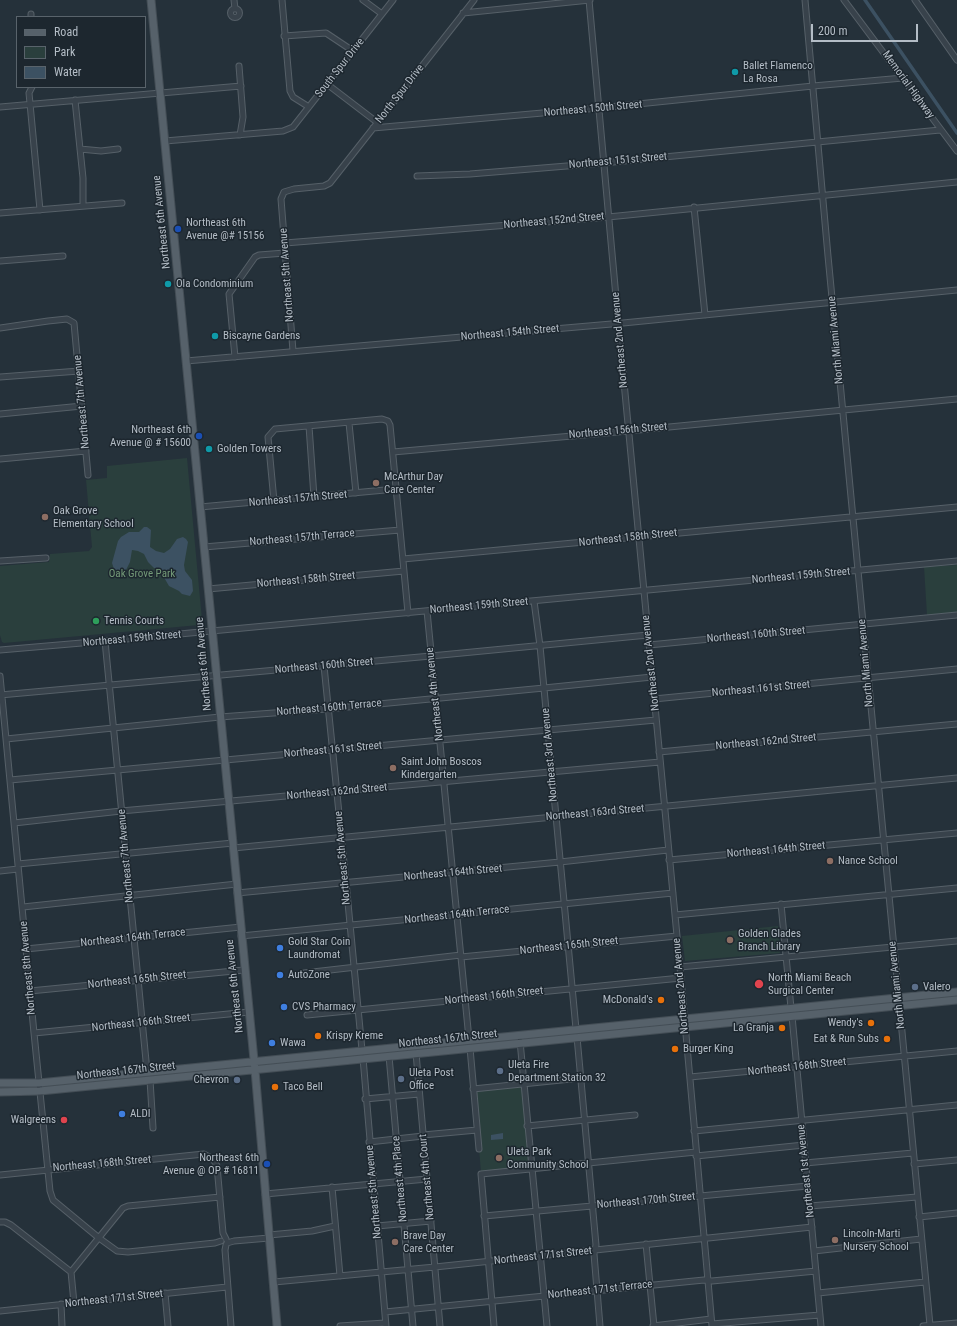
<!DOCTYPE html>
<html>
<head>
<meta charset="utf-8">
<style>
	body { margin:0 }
	#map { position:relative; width:957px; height:1326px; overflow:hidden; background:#25313a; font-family:"Roboto Condensed",sans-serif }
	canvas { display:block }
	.legend { position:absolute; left:16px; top:16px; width:130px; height:72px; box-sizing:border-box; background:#1d272f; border:1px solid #59636b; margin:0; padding:5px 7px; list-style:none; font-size:12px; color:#b4bdc6 }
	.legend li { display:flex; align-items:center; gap:8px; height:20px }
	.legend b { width:20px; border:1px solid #59636b }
	.scale { position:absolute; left:811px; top:24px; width:107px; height:18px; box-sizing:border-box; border:2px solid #b4bdc6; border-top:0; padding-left:5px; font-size:12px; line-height:14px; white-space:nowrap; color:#b4bdc6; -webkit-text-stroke:3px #1d272f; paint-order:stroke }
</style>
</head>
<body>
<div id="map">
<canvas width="957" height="1326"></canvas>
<ul class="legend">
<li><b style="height:5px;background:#56616a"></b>Road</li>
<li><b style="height:11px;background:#2a3f3d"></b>Park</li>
<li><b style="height:11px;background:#3c5162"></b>Water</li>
</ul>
<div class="scale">200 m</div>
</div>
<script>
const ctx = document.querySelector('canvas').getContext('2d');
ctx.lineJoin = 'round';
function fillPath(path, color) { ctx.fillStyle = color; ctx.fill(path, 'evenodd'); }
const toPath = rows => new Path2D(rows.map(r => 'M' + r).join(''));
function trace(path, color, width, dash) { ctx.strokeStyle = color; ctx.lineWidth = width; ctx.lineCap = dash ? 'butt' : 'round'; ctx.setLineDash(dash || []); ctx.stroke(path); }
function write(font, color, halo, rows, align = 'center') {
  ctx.font = font + ' "Roboto Condensed",sans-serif'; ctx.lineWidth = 3; ctx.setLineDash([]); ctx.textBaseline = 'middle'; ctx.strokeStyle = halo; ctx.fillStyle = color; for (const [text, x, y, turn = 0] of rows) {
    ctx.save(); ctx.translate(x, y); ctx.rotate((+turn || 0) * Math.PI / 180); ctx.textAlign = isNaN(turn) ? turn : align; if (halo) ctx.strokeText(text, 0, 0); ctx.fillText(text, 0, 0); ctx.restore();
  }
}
fillPath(toPath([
	[187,458,202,620,201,623,199,625,4,643,2,642,0,635,0,566,49,562,50,554,89,551,92,547,86,480,107,478,107,466],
	[957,565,957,612,927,615,924,567],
	[778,926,780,953,685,961,682,936],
	[522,1084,529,1167,481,1172,474,1091]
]), '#2a3f3d');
fillPath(toPath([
	[144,527,147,527,151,530,150,547,156,551,164,553,170,549,177,539,183,537,186,539,188,542,184,565,185,571,192,580,193,591,190,596,182,594,179,591,169,586,159,569,154,568,148,562,144,554,138,551,132,550,130,562,126,570,122,572,114,569,112,563,118,541,121,537,129,532,139,532],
	[503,1133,503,1139,491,1140,491,1135]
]), '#3c5162');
trace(toPath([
	[865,0,957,133]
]), '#3c5162', 3.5);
const minor = toPath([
	[234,0,235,9],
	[282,0,290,91,293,97,309,107],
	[363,0,382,14],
	[589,0,619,330,680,967,712,1326],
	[805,0,828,256,930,1325],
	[844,0,957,151],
	[915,0,957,60],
	'230.5 13a4.5 4.5 0 1 1 9 0a4.5 4.5 0 1 1-9 0Z',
	[463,13,590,0],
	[31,14,31,17],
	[284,36,326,33,353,51],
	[239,66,243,117,240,135],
	[327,84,378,123],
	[32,87,29,93,40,210],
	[75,100,83,178,83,206],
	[0,107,241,86],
	[373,128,599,108,813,86,903,78],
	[165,141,283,131,293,127,393,0],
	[80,149,101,151,118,149],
	[417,176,470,174,603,163,940,130],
	[694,207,705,315],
	[0,213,122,203],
	[285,243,608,217,957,182],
	[0,261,63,256],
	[0,328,48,321,67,319,74,323,88,475],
	[293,351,281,199,284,192,294,189,324,186,330,183,474,0],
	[235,357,229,294,255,257,259,255,285,253],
	[186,361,623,323,957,290],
	[0,377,79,371],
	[0,414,82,406],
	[349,423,356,493],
	[309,426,314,497],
	[393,452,628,431,957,399],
	[0,459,86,451],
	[274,501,268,437,275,429,382,419,388,421,390,425,408,613],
	[200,507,396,489],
	[204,547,400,530],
	[403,559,957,507],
	[0,561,46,558],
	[208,589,404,571],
	[534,601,540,646,576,1029],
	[427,611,469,1039],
	[105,641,147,1071],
	[649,645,957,615],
	[0,650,105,641,957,561],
	[324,666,346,882,362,1050],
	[0,676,34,1033,50,1191,53,1200,99,1238,117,1251,128,1252,215,1243,221,1241],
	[0,695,431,656,648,635],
	[654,699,957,669],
	[6,739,220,717,327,709,544,688,652,677],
	[659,752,957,724],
	[10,780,656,720],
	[14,823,121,811,660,762],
	[233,848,957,778],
	[669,860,957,833],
	[18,864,233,843],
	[0,871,18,869],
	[237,893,560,862,668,850],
	[781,904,791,1008],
	[23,907,237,884],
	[675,915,957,888],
	[241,936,673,893],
	[26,949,241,927],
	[461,957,677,936],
	[680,967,957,941],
	[304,973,461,955],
	[30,991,244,970],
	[307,1015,681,978],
	[792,1016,821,1326],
	[34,1033,249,1012],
	[577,1037,596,1245,594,1254,600,1326],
	[520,1041,547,1326],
	[470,1048,479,1149],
	[416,1053,440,1326],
	[389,1056,413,1326],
	[363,1058,386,1326],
	[690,1077,957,1051],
	[150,1080,153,1128],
	[473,1089,581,1078],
	[365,1099,419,1094],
	[527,1126,635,1115],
	[694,1131,957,1105],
	[423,1135,477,1130],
	[369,1142,423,1136],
	[696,1156,804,1145],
	[805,1163,913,1153],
	[914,1164,957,1160],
	[0,1175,204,1154,213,1159,217,1166,223,1233,226,1239],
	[332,1187,340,1276],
	[265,1194,427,1179],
	[810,1206,917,1197],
	[484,1216,808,1186],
	[919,1217,957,1213],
	[0,1222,5,1222,11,1225,71,1272],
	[377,1226,431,1221],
	[269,1235,312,1231,335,1226],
	[227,1243,234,1241,269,1238],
	[646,1244,654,1326],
	[226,1245,225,1250,231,1326],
	[814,1251,921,1239],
	[274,1282,435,1267,812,1227],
	[165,1293,168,1326],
	[818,1293,925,1282],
	[74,1303,71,1272,123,1208,128,1206,220,1197],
	[61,1304,62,1326],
	[0,1311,227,1287],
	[385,1312,704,1280,712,1281,816,1271],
	[712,1324,820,1315],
	[340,1326,385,1323],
	[494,1326,481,1174,696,1152],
	[653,1326,711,1319],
	[923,1326,957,1323]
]);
const major = toPath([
	[151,0,255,1070,277,1326],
	[0,1083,39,1083,957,992],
	[0,1092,40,1091,957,1000]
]);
trace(minor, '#566068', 7);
trace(major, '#444e56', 9);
trace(minor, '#38424b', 5);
trace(major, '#56616a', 7);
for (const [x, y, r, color] of [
	[735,72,4,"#0f9aa8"],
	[178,229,4,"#1a4fb4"],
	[168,284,4,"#0f9aa8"],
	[215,336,4,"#0f9aa8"],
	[199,436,4,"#1a4fb4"],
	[209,449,4,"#0f9aa8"],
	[376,483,4,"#8d6e63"],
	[45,517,4,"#8d6e63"],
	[96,621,4,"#2e9e5b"],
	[393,768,4,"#8d6e63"],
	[830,861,4,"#8d6e63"],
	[730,940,4,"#8d6e63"],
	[280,948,4,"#3f7fe0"],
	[280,975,4,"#3f7fe0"],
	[759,984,5,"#e0444e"],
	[915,987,4,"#5c6f8a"],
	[661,1000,4,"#e8710a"],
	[284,1007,4,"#3f7fe0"],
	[871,1023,4,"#e8710a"],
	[782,1028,4,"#e8710a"],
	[318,1036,4,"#e8710a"],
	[887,1039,4,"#e8710a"],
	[272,1043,4,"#3f7fe0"],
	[675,1049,4,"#e8710a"],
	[500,1071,4,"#5c6f8a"],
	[401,1079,4,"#5c6f8a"],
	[237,1080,4,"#5c6f8a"],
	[275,1087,4,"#e8710a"],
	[122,1114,4,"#3f7fe0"],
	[64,1120,4,"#e0444e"],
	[499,1158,4,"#8d6e63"],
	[267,1164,4,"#1a4fb4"],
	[835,1240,4,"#8d6e63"],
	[395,1242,4,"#8d6e63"]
]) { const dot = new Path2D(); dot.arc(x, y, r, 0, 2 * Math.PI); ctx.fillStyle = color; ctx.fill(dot); trace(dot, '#1d272f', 1.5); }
write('11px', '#b4bdc6', '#1d272f', [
	["Ballet Flamenco",743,66],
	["La Rosa",743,79],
	["Northeast 6th",186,223],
	["Avenue @# 15156",186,236],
	["Ola Condominium",176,284],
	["Biscayne Gardens",223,336],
	["Northeast 6th",191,430,"right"],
	["Avenue @ # 15600",191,443,"right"],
	["Golden Towers",217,449],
	["McArthur Day",384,477],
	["Care Center",384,490],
	["Oak Grove",53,511],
	["Elementary School",53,524],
	["Tennis Courts",104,621],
	["Saint John Boscos",401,762],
	["Kindergarten",401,775],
	["Nance School",838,861],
	["Golden Glades",738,934],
	["Branch Library",738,947],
	["Gold Star Coin",288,942],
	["Laundromat",288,955],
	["AutoZone",288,975],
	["North Miami Beach",768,978],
	["Surgical Center",768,991],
	["Valero",923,987],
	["McDonald's",653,1000,"right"],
	["CVS Pharmacy",292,1007],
	["Wendy's",863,1023,"right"],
	["La Granja",774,1028,"right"],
	["Krispy Kreme",326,1036],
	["Eat & Run Subs",879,1039,"right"],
	["Wawa",280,1043],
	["Burger King",683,1049],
	["Uleta Fire",508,1065],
	["Department Station 32",508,1078],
	["Uleta Post",409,1073],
	["Office",409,1086],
	["Chevron",229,1080,"right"],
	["Taco Bell",283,1087],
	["ALDI",130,1114],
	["Walgreens",56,1120,"right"],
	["Uleta Park",507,1152],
	["Community School",507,1165],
	["Northeast 6th",259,1158,"right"],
	["Avenue @ OP # 16811",259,1171,"right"],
	["Lincoln-Marti",843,1234],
	["Nursery School",843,1247],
	["Brave Day",403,1236],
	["Care Center",403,1249]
], 'left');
write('11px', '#b4bdc6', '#1d272f', [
	["South Spur Drive",340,68,-52],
	["Memorial Highway",908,85,54],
	["North Spur Drive",400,94,-52],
	["Northeast 150th Street",593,109,-5],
	["Northeast 151st Street",618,161,-5],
	["Northeast 152nd Street",554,221,-5],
	["Northeast 6th Avenue",162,222,-96],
	["Northeast 5th Avenue",287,275,-94],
	["Northeast 154th Street",510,333,-5],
	["Northeast 2nd Avenue",620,340,-95],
	["North Miami Avenue",836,340,-95],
	["Northeast 7th Avenue",82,402,-95],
	["Northeast 156th Street",618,431,-5],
	["Northeast 157th Street",298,499,-5],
	["Northeast 157th Terrace",302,538,-5],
	["Northeast 158th Street",628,538,-6],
	["Northeast 159th Street",801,576,-5],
	["Northeast 158th Street",306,580,-5],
	["Northeast 159th Street",479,606,-5],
	["Northeast 160th Street",756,635,-5],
	["Northeast 159th Street",132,639,-5],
	["Northeast 2nd Avenue",651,663,-96],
	["North Miami Avenue",866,663,-95],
	["Northeast 6th Avenue",204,664,-95],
	["Northeast 160th Street",324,666,-5],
	["Northeast 161st Street",761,689,-5],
	["Northeast 4th Avenue",435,694,-96],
	["Northeast 160th Terrace",329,708,-5],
	["Northeast 162nd Street",766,742,-5],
	["Northeast 161st Street",333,750,-5],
	["Northeast 3rd Avenue",550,755,-95],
	["Northeast 162nd Street",337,792,-5],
	["Northeast 163rd Street",595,813,-5],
	["Northeast 164th Street",776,850,-5],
	["Northeast 7th Avenue",126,856,-95],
	["Northeast 5th Avenue",343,858,-95],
	["Northeast 164th Street",453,873,-5],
	["Northeast 164th Terrace",457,915,-6],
	["Northeast 164th Terrace",133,938,-6],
	["Northeast 165th Street",569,946,-6],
	["Northeast 8th Avenue",28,968,-95],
	["Northeast 165th Street",137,980,-6],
	["North Miami Avenue",897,985,-96],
	["Northeast 6th Avenue",235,986,-96],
	["Northeast 2nd Avenue",681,986,-95],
	["Northeast 166th Street",494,996,-6],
	["Northeast 166th Street",141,1023,-6],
	["Northeast 167th Street",448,1039,-6],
	["Northeast 168th Street",797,1067,-6],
	["Northeast 167th Street",126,1071,-6],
	["Northeast 168th Street",102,1164,-5],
	["Northeast 1st Avenue",806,1171,-96],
	["Northeast 4th Court",427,1177,-95],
	["Northeast 4th Place",400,1179,-95],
	["Northeast 5th Avenue",374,1192,-95],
	["Northeast 170th Street",646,1201,-5],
	["Northeast 171st Street",543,1256,-6],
	["Northeast 171st Terrace",600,1290,-6],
	["Northeast 171st Street",114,1299,-6]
]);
write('11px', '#749a78', '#1d272f', [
	["Oak Grove Park",142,574]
]);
</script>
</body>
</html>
